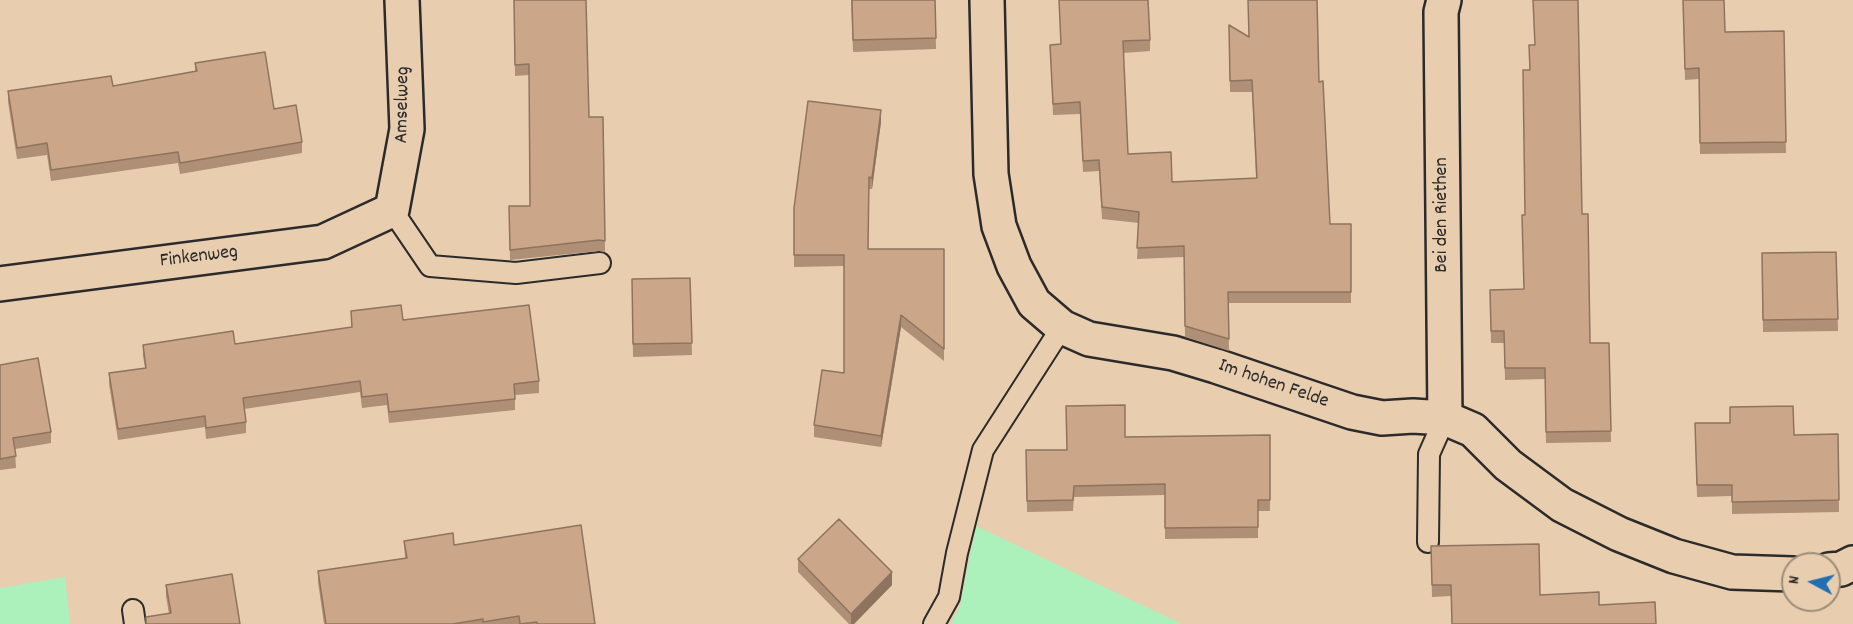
<!DOCTYPE html>
<html>
<head>
<meta charset="utf-8">
<style>
	body { margin:0 }
	#map { position:relative; width:1853px; height:624px; overflow:hidden; background:#e8ceaf; font-family:Dekko,sans-serif }
	canvas { display:block }
	.north { position:absolute; left:1781px; top:552px; width:60px; height:60px; box-sizing:border-box; background:#e8ceaf; border:2px solid #9c8d7a; border-radius:50%; rotate:277deg; font-size:16px; font-weight:700; line-height:24px; text-align:center; color:#2b2b2b }
	.north::after { content:''; display:block; margin:auto; width:21px; height:27px; background:#1f6fb2; clip-path:polygon(50% 0,100% 100%,50% 72%,0 100%) }
</style>
</head>
<body>
<div id="map">
<canvas width="1853" height="624"></canvas>
<div class="north">N</div>
</div>
<script>
const ctx = document.querySelector('canvas').getContext('2d');
ctx.lineJoin = 'round';
function fillPath(path, color) { ctx.fillStyle = color; ctx.fill(path, 'evenodd'); }
const toPath = rows => new Path2D(rows.map(r => 'M' + r).join(''));
function trace(path, color, width, dash) { ctx.strokeStyle = color; ctx.lineWidth = width; ctx.lineCap = dash ? 'butt' : 'round'; ctx.setLineDash(dash || []); ctx.stroke(path); }
function write(font, color, halo, rows, align = 'center') {
  ctx.font = font + ' Dekko,sans-serif'; ctx.lineWidth = 4.5; ctx.setLineDash([]); ctx.textBaseline = 'middle'; ctx.strokeStyle = halo; ctx.fillStyle = color; for (const [text, x, y, turn = 0] of rows) {
    ctx.save(); ctx.translate(x, y); ctx.rotate((+turn || 0) * Math.PI / 180); ctx.textAlign = isNaN(turn) ? turn : align; if (halo) ctx.strokeText(text, 0, 0); ctx.fillText(text, 0, 0); ctx.restore();
  }
}
fillPath(toPath([
	[976,526,1182,624,951,624,960,606],
	[65,577,70,624,0,624,0,588]
]), '#acf0bb');
const service = toPath([
	[392,210,430,266,516,273,600,263],
	[1428,542,1429,454,1445,418],
	[133,610,135,624],
	[934,624,949,597,957,553,983,450,1062,327]
]);
const minor = toPath([
	[987,0,991,174,999,226,1014,266,1034,303,1062,327,1089,339,1173,353,1216,366,1352,412,1382,418,1413,416,1445,418,1473,430,1508,465,1562,505,1619,534,1674,556,1732,572,1793,574],
	[1444,0,1441,12,1445,418],
	[0,284,323,242,392,210,407,129,402,0],
	[1829,570,1841,569,1853,563]
]);
trace(service, '#2b2b2b', 24);
trace(minor, '#2b2b2b', 38);
trace(service, '#e8ceaf', 20);
trace(minor, '#e8ceaf', 33);
fillPath(toPath([
	[514,0,589,117,603,117,605,252,599,251,510,260,509,206,530,206,529,75,515,76],
	[851,0,935,0,936,49,853,52],
	[1059,0,1135,0,1150,40,1150,51,1123,53,1128,154,1172,182,1256,178,1252,92,1230,92,1229,25,1319,82,1330,224,1351,224,1351,303,1228,303,1229,351,1185,337,1184,257,1137,259,1139,223,1102,219,1099,171,1083,172,1080,114,1053,115,1050,45,1061,44],
	[1683,0,1725,32,1784,31,1786,153,1700,154,1699,79,1685,80],
	[195,63,274,109,302,142,302,153,180,174,178,163,51,181,47,155,17,159,8,102,8,91,113,86,195,71],
	[1529,70,1582,214,1590,343,1609,343,1611,442,1546,443,1545,379,1505,380,1504,343,1491,343,1490,290,1524,289],
	[881,122,872,189,869,189,868,249,944,249,944,361,901,327,881,447,814,437,814,425,844,373,844,266,794,267,794,208],
	[1836,252,1838,331,1763,332,1762,253],
	[690,278,692,355,633,357,632,279],
	[351,311,403,320,539,381,539,393,515,395,515,410,389,423,387,405,362,408,360,392,244,409,246,422,246,433,206,439,205,427,118,440,109,384,109,373,145,368,143,356,143,345,235,344,351,327],
	[0,365,51,432,51,443,15,449,16,468,0,470],
	[1695,423,1794,435,1838,434,1839,512,1732,514,1732,496,1697,497],
	[1270,435,1270,511,1258,511,1258,538,1165,539,1165,495,1074,497,1073,511,1027,512,1026,450,1067,450,1125,437],
	[404,541,454,545,595,624,324,624,318,582,318,571,405,558],
	[1431,546,1540,595,1599,605,1451,596,1432,597],
	[798,559,892,585,854,624,849,624,798,572],
	[166,585,240,624,169,614,166,596]
]), '#af8f75');
fillPath(toPath([
	[881,110,881,122,872,189,872,178],
	[901,315,901,327,881,447,881,436],
	[892,572,892,585,854,624,851,624,851,614]
]), '#8e745f');
const building = toPath([
	[514,0,586,0,589,117,603,117,605,241,599,240,510,250,509,206,530,206,529,64,515,65,514,0],
	[852,0,935,0,936,38,853,40,852,0],
	[1059,0,1148,0,1150,40,1123,41,1128,154,1171,152,1172,182,1257,178,1252,80,1230,81,1229,25,1249,37,1248,0,1317,0,1319,82,1323,81,1330,224,1351,224,1351,292,1228,292,1229,339,1185,326,1184,246,1137,248,1139,212,1102,207,1099,160,1083,161,1080,102,1053,104,1050,45,1061,44,1059,0],
	[1533,0,1578,0,1582,214,1588,214,1590,343,1609,343,1611,431,1546,432,1545,368,1505,368,1504,331,1491,331,1490,290,1524,289,1522,215,1525,215,1523,70,1530,70,1529,45,1535,45,1533,0],
	[1683,0,1724,0,1725,32,1784,31,1786,142,1700,143,1699,68,1685,69,1683,0],
	[265,52,274,109,296,105,302,142,180,163,178,152,51,170,47,143,17,148,8,91,111,76,113,86,197,71,195,63,265,52],
	[808,101,881,110,872,178,869,177,868,249,944,249,944,349,901,315,881,436,814,425,822,370,844,373,844,255,794,255,794,208,808,101],
	[1836,252,1838,319,1763,320,1762,253,1836,252],
	[690,278,692,343,633,344,632,279,690,278],
	[401,305,403,320,529,305,539,381,514,384,515,399,389,412,387,394,362,397,360,381,243,398,246,422,206,428,205,416,118,429,109,373,146,368,143,345,233,331,235,344,352,327,351,311,401,305],
	[38,358,51,432,13,438,16,456,0,459,0,365,38,358],
	[1125,405,1125,437,1270,435,1270,500,1258,500,1258,527,1165,528,1165,484,1074,486,1073,500,1027,501,1026,450,1067,450,1066,406,1125,405],
	[1793,406,1794,435,1838,434,1839,500,1732,502,1732,485,1697,485,1695,423,1730,423,1730,407,1793,406],
	[839,519,892,572,851,614,798,559,839,519],
	[581,525,595,624,537,624,537,622,520,624,519,616,483,622,483,619,453,624,326,624,318,571,407,558,404,541,453,533,454,545,581,525],
	[1539,544,1540,595,1599,592,1599,605,1655,602,1656,624,1452,624,1451,585,1432,585,1431,546,1539,544],
	[232,574,240,624,146,624,146,617,171,613,166,585,232,574]
]);
fillPath(building, '#cba688');
trace(building, '#8e745f', 1.5);
write('20px', '#2b2b2b', '#e8ceaf', [
	["Amselweg",404,105,-89],
	["Bei den Riethen",1443,215,-90],
	["Finkenweg",199,258,-7],
	["Im hohen Felde",1273,385,19]
]);
</script>
</body>
</html>
